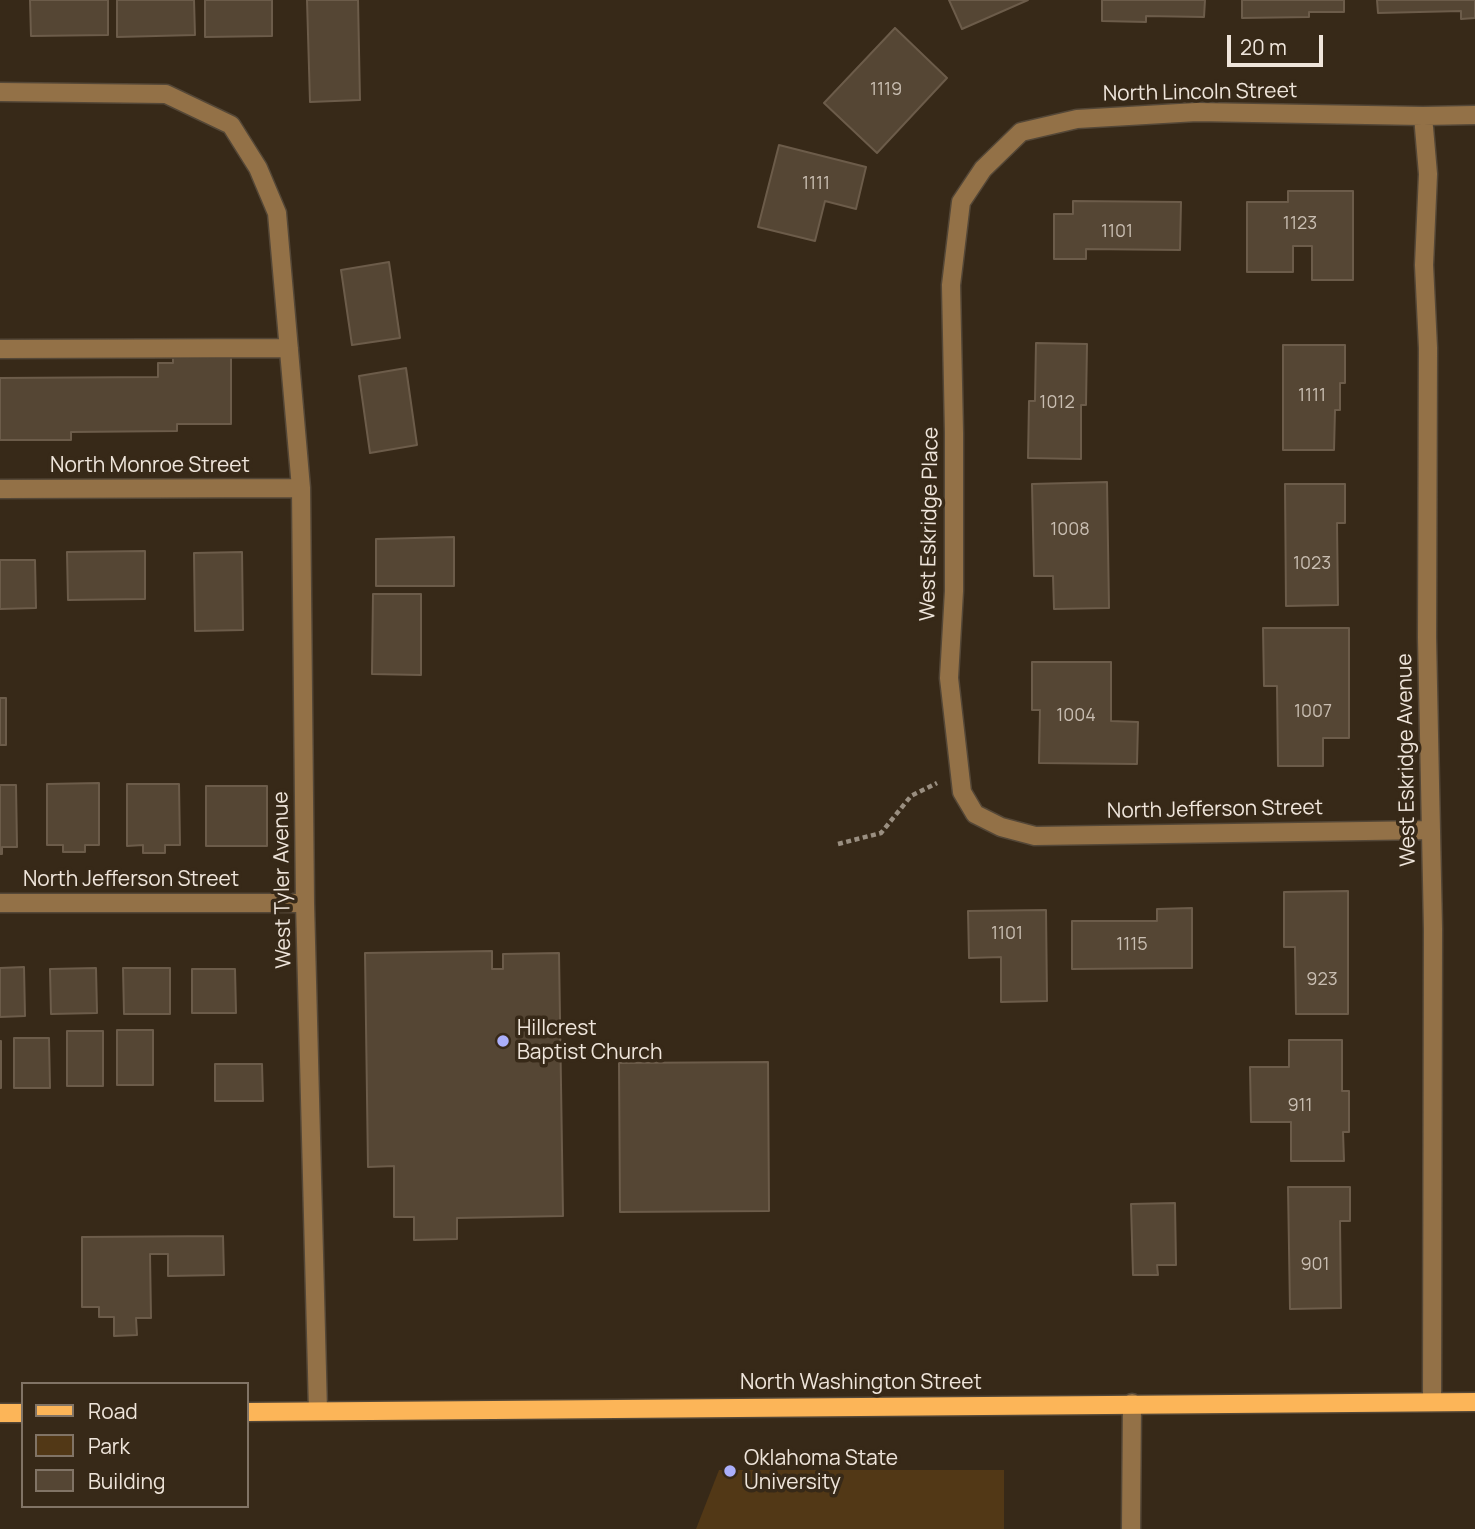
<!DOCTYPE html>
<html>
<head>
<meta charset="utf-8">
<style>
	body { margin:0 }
	#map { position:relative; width:1475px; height:1529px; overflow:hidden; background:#372918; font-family:Manrope,sans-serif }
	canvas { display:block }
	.legend { position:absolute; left:21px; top:1382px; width:228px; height:126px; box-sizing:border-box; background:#372918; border:2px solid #817466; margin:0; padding:9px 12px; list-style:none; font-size:21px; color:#efe5db }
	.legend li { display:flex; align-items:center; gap:14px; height:35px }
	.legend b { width:35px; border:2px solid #817466 }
	.scale { position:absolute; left:1227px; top:35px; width:96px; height:32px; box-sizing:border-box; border:4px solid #efe5db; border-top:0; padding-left:9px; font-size:21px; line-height:24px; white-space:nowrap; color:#efe5db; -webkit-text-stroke:5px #372918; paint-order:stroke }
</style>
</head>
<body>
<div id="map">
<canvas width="1475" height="1529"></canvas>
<ul class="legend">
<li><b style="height:9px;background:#fcb558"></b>Road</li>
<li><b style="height:19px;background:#523816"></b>Park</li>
<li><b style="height:19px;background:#554634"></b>Building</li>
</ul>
<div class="scale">20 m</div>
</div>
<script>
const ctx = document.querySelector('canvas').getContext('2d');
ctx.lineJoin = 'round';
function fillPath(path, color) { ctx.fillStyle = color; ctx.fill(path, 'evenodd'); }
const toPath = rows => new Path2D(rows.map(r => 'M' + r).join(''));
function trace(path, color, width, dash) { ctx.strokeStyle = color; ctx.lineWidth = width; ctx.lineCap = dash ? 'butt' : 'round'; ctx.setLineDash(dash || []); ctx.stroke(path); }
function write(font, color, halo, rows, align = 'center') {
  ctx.font = font + ' Manrope,sans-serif'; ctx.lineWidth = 7; ctx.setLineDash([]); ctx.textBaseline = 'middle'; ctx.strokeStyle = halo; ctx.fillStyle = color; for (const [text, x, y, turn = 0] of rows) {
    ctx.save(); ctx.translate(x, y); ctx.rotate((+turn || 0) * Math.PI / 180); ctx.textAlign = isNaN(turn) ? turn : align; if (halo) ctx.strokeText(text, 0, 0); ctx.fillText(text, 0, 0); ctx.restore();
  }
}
fillPath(toPath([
	[719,1470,1004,1470,1004,1529,696,1529]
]), '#523816');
const building = toPath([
	[30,0,108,0,108,35,31,36,30,0],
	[117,0,194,0,195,35,117,37,117,0],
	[205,0,272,0,272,36,205,37,205,0],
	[307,0,358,0,360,100,310,102,307,0],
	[949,0,1028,0,962,29,949,0],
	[1102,0,1205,0,1204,17,1146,16,1146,22,1102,21,1102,0],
	[1242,0,1344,0,1344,12,1309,12,1309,17,1242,18,1242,0],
	[1377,0,1475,0,1475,18,1461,19,1461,11,1378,13,1377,0],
	[895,28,947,78,877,153,824,103,895,28],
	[779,145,866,167,856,209,825,201,815,241,758,227,779,145],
	[1288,191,1353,191,1353,280,1312,280,1312,246,1293,246,1293,272,1247,272,1247,202,1288,202,1288,191],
	[1073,201,1181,202,1180,250,1086,249,1086,259,1054,259,1054,214,1073,214,1073,201],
	[389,262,400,338,352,345,341,270,389,262],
	[1036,343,1087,344,1086,405,1081,405,1081,459,1028,458,1029,401,1035,401,1036,343],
	[1283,345,1345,345,1345,383,1340,383,1340,410,1335,410,1334,450,1283,450,1283,345],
	[231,351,231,424,177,424,177,431,71,432,71,440,0,440,0,378,158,377,158,363,173,363,173,352,231,351],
	[406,368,417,445,370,453,359,376,406,368],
	[1107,482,1109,608,1054,609,1053,576,1034,576,1032,484,1107,482],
	[1285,484,1345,484,1345,523,1337,523,1338,605,1286,606,1285,484],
	[454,537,454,586,376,586,376,539,454,537],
	[145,551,145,599,68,600,67,552,145,551],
	[242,552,243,630,195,631,194,553,242,552],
	[0,560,35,560,36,608,0,609,0,560],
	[373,594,421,594,421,675,372,674,373,594],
	[1263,628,1349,628,1349,738,1323,738,1323,766,1278,766,1277,686,1264,686,1263,628],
	[1032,662,1111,662,1111,721,1138,722,1137,764,1039,763,1040,710,1032,710,1032,662],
	[0,698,6,698,6,745,0,745,0,698],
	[99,783,99,845,85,845,85,852,63,852,63,845,47,845,47,784,99,783],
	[127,784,179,784,180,845,165,845,165,853,143,853,143,845,127,846,127,784],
	[0,785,16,785,17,847,2,847,2,854,0,854,0,785],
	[206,786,267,786,267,846,206,846,206,786],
	[1348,891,1348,1014,1296,1014,1295,947,1284,947,1284,892,1348,891],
	[1192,908,1192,968,1072,969,1072,921,1157,921,1157,909,1192,908],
	[1046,910,1047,1001,1001,1002,1001,957,969,958,968,911,1046,910],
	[492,951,492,969,503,969,503,954,559,953,563,1216,457,1218,457,1239,414,1240,414,1217,394,1217,394,1166,368,1167,365,953,492,951],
	[24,967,25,1016,0,1017,0,968,24,967],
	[96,968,97,1013,51,1014,50,969,96,968],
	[123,968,170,968,170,1014,124,1014,123,968],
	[192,969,235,969,236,1013,192,1013,192,969],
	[117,1030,153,1030,153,1085,117,1085,117,1030],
	[67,1031,103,1031,103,1086,67,1086,67,1031],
	[14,1038,49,1038,50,1088,14,1088,14,1038],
	[1289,1040,1342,1040,1342,1091,1349,1091,1349,1132,1343,1132,1344,1161,1291,1161,1291,1122,1251,1122,1250,1067,1289,1067,1289,1040],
	[0,1041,1,1041,1,1088,0,1088,0,1041],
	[768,1062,769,1211,620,1212,619,1063,768,1062],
	[215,1064,262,1064,263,1101,215,1101,215,1064],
	[1288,1187,1350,1187,1350,1221,1340,1221,1341,1308,1290,1309,1288,1187],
	[1175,1203,1176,1265,1157,1265,1158,1275,1133,1275,1131,1204,1175,1203],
	[223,1236,224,1275,168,1276,168,1254,150,1254,151,1318,136,1318,137,1335,114,1336,114,1317,99,1317,99,1307,82,1307,82,1237,223,1236]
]);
fillPath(building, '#554634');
trace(building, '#6c5c4a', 2);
const minor = toPath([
	[0,92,166,94,231,125,258,168,277,213,301,488,305,903,318,1411],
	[1423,116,1428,174,1424,265,1428,348,1427,637,1433,929,1432,1402],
	[0,349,289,348],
	[0,489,301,488],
	[1431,830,1035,836,1001,827,975,814,962,792,949,678,954,591,954,433,951,285,961,202,983,169,1021,132,1077,119,1197,112,1423,116,1475,115],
	[0,903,305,903],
	[1131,1529,1132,1403]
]);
const major = toPath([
	[247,1412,1475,1402],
	[0,1413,23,1413]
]);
trace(minor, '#544737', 21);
trace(major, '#544737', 21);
trace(toPath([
	[838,844,881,833,911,796,937,783]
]), '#9a8f81', 4.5, [5, 3.5]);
trace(minor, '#937147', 18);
trace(major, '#fcb558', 18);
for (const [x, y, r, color] of [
	[503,1041,7,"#abaffb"],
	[730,1471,7,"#abaffb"]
]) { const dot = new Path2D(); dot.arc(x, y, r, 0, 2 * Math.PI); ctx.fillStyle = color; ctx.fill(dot); trace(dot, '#372918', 2.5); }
write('18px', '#c8bdb1', null, [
	["1119",886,90],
	["1111",816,184],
	["1123",1300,224],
	["1101",1117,232],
	["1111",1312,396],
	["1012",1057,403],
	["1008",1070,530],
	["1023",1312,564],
	["1007",1313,712],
	["1004",1076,716],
	["1101",1007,934],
	["1115",1132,945],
	["923",1322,980],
	["911",1300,1106],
	["901",1315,1265]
]);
write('21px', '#efe5db', '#372918', [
	["North Lincoln Street",1200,93,-1],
	["North Monroe Street",150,466],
	["West Eskridge Place",930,524,-89],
	["West Eskridge Avenue",1407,760,-91],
	["North Jefferson Street",1215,810,-1],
	["North Jefferson Street",131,880],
	["West Tyler Avenue",283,880,-91],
	["North Washington Street",861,1383]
]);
write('21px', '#efe5db', '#372918', [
	["Hillcrest",517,1029],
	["Baptist Church",517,1053],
	["Oklahoma State",744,1459],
	["University",744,1483]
], 'left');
</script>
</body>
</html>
